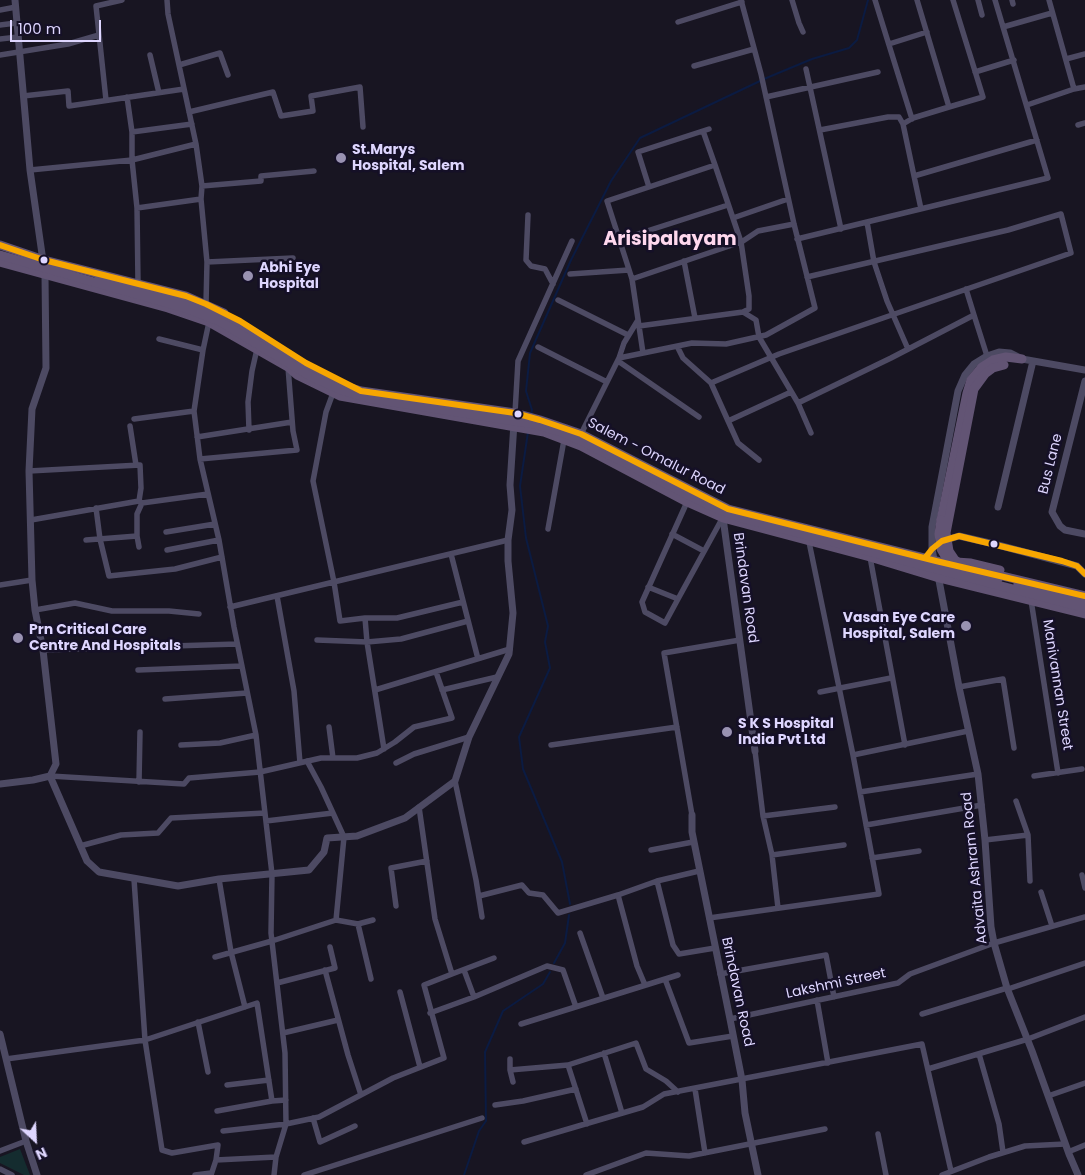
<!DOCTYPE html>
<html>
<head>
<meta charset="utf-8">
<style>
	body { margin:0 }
	#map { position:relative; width:1085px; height:1175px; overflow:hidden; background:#181522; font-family:Poppins,sans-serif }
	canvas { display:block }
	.north { position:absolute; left:10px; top:1115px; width:50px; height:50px; -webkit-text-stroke:4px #151027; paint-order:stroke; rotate:155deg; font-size:14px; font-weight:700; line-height:20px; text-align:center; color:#ded6ff }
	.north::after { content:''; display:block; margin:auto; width:18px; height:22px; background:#ded6ff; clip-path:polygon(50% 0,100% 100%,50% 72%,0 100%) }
	.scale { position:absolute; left:10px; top:20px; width:91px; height:22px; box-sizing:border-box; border:2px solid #ded6ff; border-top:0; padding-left:6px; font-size:15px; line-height:18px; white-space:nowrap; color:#ded6ff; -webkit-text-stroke:4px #151027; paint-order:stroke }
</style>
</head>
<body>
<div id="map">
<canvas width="1085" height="1175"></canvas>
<div class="north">N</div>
<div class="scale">100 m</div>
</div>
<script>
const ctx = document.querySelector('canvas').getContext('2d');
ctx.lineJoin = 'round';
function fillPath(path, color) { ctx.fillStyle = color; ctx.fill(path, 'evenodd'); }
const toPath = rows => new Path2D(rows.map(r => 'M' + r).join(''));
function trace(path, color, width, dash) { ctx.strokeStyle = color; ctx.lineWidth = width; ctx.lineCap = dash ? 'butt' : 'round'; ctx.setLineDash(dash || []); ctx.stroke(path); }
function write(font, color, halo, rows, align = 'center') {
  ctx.font = font + ' Poppins,sans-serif'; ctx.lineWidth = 5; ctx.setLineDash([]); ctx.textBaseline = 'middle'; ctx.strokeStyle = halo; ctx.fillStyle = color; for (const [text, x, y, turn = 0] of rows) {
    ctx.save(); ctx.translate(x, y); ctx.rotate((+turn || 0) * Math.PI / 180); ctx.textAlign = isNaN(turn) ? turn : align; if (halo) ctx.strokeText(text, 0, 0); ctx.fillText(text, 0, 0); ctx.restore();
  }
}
fillPath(toPath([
	[20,1149,30,1175,24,1175,0,1163,0,1157]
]), '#142c2f');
trace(toPath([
	[764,79,812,59,849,48,857,40,868,0],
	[531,415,532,410,526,391,530,353,571,260,611,181,640,138,760,81],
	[528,432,520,486,526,538,548,626,545,642,550,668,519,737,523,769,562,862,570,904],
	[554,963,565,943,569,915],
	[464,1175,479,1131,486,1121,485,1052,503,1011,543,984,550,972]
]), '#0b1b42', 2);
trace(toPath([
	[167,0,168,14,196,144,202,186,201,199,207,262,206,304],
	[792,0,799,23,803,32],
	[875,0,912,119],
	[917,0,949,107,913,118,903,124,921,209],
	[978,0,982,15],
	[1012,0,1013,4],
	[1049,0,1074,89,1085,87],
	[0,10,16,7],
	[678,22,742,2],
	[0,25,16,23],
	[1003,27,1052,13],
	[0,39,18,37],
	[889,44,927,32],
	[0,55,68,44,99,35],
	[150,55,159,93],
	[1066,59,1085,54],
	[179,65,220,53,228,75],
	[694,66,754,49],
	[806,69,841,229],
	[975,72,1014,60],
	[23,96,68,91,69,106,184,89],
	[127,97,132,132,132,160,137,208,138,283],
	[766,97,878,72],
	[106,100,96,6,122,0],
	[1027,105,1074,89],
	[949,107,983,97,953,0],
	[189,112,273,92,281,116,313,111,311,96,360,87,363,127],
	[1078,125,1085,123],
	[820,130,888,117,899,117,903,124],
	[703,131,715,165],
	[132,132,192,124],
	[30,170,132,160,196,144],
	[914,176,1037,140],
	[202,186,261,181,261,176,314,171],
	[649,187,638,152,709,129],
	[137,208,201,199],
	[528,215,526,260,531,266,545,269,553,284],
	[733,218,788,199],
	[867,222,874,262,887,301,908,349],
	[794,224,758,231,743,241,741,242,632,279,607,201,715,165,741,242,749,296,749,309,743,312,756,320,759,337,798,403,891,358,974,315,987,356],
	[797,239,1048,178,995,0],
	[619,240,728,205],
	[684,261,695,318],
	[207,262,293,258],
	[570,274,629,270],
	[632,279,643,353],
	[966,289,974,315],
	[558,300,628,335],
	[209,322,203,350,194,411,200,459,219,540,234,627,256,735,272,874,271,933,285,1053,286,1124,276,1157,274,1175],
	[639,326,743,312],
	[159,339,203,350],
	[677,346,683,358,711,383,738,443,759,460],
	[538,347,607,382],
	[619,358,624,343,638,320],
	[618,361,699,417],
	[711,383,779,354,1071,253,1061,214,1008,230,807,277],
	[333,393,326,412,313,481,334,582,340,621,365,618,397,618,463,602],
	[798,403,811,433],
	[515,413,518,361,572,241],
	[134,419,194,411],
	[728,421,791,392],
	[130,426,136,465],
	[249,430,248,402,252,371,257,349],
	[581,434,619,358,692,343,726,344,766,335,815,308,794,224,761,74,741,0],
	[197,437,292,422],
	[200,459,297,450,293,431,288,367],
	[29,471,140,465,141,488,139,501],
	[96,508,100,539,109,576,175,569,222,557],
	[31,520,139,501,142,503,208,494],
	[548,529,564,440],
	[166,532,215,524],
	[672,534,704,551],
	[86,540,137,536],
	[139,547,137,536,137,514,142,503],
	[167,550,219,540],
	[451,554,478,659],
	[870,557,905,745],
	[0,585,32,580],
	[648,587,678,599,723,517],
	[277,596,294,691,300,763],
	[678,599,665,623,645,612,642,602,687,502],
	[1031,600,1058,773],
	[230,607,508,540],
	[35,610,75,603,112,611,169,611,199,614],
	[365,618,367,642,384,749],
	[317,640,367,642,401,639,468,621],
	[43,650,237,644],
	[138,670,242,666],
	[959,687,1003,679,1014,748],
	[375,690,510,649],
	[442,690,497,677],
	[820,692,891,678],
	[165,699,247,693],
	[329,727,333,758],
	[181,745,220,743,256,735],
	[551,745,677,727],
	[755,751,763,816,772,855,778,908],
	[853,755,968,731],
	[396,763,414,754,469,737],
	[50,776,184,784,189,778,260,772,321,758,357,758,377,753,395,742,414,727,452,718,436,672],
	[1034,776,1082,769],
	[455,781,476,880,482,917],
	[139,782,140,732],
	[860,792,978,774],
	[1016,801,1028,835,1030,881],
	[692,815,664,653,740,640],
	[763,816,835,807],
	[266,821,333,813],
	[866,825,982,805],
	[985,840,1028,835],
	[80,846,121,835,158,833,171,818,265,813],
	[651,850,693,842],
	[772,855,844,845],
	[872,858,919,851],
	[1082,875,1085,888],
	[219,879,231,952,245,1007],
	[657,881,673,945,679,954,715,948],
	[1041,892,1052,926],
	[618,895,637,966,645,985],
	[479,896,522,885,529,893,543,895,558,913,618,895,657,881,699,871],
	[396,906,391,868,427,861],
	[709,918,879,894,853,755,809,542],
	[336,920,358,924,373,920],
	[358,924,371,979],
	[580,933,603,998],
	[215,957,272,941,336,920,344,837,321,787,307,761],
	[325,970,348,1055,361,1095],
	[464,970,474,997],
	[452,974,494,958],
	[720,974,826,955,834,997],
	[665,979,689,1043,733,1036],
	[277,983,335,968,330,947],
	[1008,989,1085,963],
	[400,992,420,1067],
	[817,1000,828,1063],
	[430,1013,474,997,547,966,563,970,576,1007],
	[922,1014,1007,988],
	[730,1019,898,983,910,974,994,943,1085,917],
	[198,1022,208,1072],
	[521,1024,678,975],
	[283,1033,338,1020],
	[604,1053,622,1113],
	[979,1054,999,1124,1003,1152],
	[6,1059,145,1040,134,879],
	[510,1059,510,1070,513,1082],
	[928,1069,1028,1039,1085,1017],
	[510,1070,568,1065],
	[227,1085,269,1080],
	[695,1089,705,1153],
	[1048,1096,1085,1083],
	[495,1105,523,1101,576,1089],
	[217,1111,272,1101],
	[313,1118,320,1142,355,1126],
	[587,1124,568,1065,636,1043,646,1069,666,1081,678,1092],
	[223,1131,286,1124,319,1117,393,1078,444,1058,424,985,452,974,435,919,419,807],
	[878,1134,886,1175],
	[524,1142,643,1107,664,1094,922,1044,951,1171],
	[0,1151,26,1141],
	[1068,1152,1085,1145],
	[216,1160,276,1157],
	[0,1169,12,1175],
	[195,1175,211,1173],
	[211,1175,216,1160,218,1145,172,1153,162,1150,145,1040,257,1003,272,1101,286,1100],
	[304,1175,482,1118],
	[586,1175,646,1153,689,1156,825,1129],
	[942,1175,989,1157,1025,1146,1065,1144]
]), '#4d4a63', 5.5);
trace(toPath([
	[1085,381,1052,512,1060,526,1065,530,1085,534],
	[998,507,1033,361],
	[723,518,755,751],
	[943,541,959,536,994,544,1077,566,1085,574],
	[935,565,932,549,932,527,958,391,965,375,974,364,987,356,999,352,1010,353,1022,359,1085,370],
	[938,575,959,687,978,774,985,840,991,927,994,943,1007,988,1032,1051,1069,1154,1078,1175],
	[50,776,87,861,99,872,178,886,219,879,309,870,324,852,327,838,357,836,405,818,455,781,469,737,509,654,513,613,508,561,508,540,512,510,510,485,514,423],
	[0,784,33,780,50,776,56,764,43,650,35,610,32,580,29,471,32,409,46,368,45,275,30,170,15,0],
	[692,815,692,832,730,1019,742,1080,745,1113,758,1175],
	[0,1034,26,1141,37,1175]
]), '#4d4a63', 7);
trace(toPath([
	[0,245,44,260,186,296,224,313],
	[0,262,168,308,209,322,288,367,297,375,340,396,544,432,581,446,687,502,723,518,870,557,939,578,1085,614],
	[217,314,258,336,313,372,338,384,361,391,515,413,540,420,581,434,728,509,953,565],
	[941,520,967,393,971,380,982,367,993,360,1006,357,1022,359],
	[956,562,971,563,1000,570],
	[990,573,1085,596]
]), '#625474', 9);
trace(toPath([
	[0,255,188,309,219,321,310,376,341,390,368,398,534,424,561,432,586,443,686,494,715,508,745,519,1085,608],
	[99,278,159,293,213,313],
	[941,520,939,534,941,549,949,563,961,574],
	[998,579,970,571,955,560,949,551,946,533,974,389,985,374,993,368,1004,365],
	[1018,584,1085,601]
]), '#625474', 9);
trace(toPath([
	[0,245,44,260,186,296,206,304,240,321,306,363,361,391,515,413,540,420,581,434,728,509,936,561,1085,596],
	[925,558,932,549,942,541,959,536,1062,561,1077,566,1085,574]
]), '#f7a600', 6);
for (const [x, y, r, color] of [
	[341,158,6,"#9992b2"],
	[44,260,4.5,"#ded6ff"],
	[248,276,6,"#9992b2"],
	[518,414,4.5,"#ded6ff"],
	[994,544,4.5,"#ded6ff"],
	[966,626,6,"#9992b2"],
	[18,638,6,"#9992b2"],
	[727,732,6,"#9992b2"]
]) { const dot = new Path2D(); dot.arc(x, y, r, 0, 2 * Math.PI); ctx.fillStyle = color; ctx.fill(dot); trace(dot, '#151027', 2); }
write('bold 14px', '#ded6ff', '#151027', [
	["St.Marys",352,150],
	["Hospital, Salem",352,166],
	["Abhi Eye",259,268],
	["Hospital",259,284],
	["Vasan Eye Care",955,618,"right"],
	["Hospital, Salem",955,634,"right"],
	["Prn Critical Care",29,630],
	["Centre And Hospitals",29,646],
	["S K S Hospital",738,724],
	["India Pvt Ltd",738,740]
], 'left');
write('14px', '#ded6ff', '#151027', [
	["Salem - Omalur Road",656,457,27],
	["Bus Lane",1051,464,-76],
	["Brindavan Road",745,588,82],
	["Manivannan Street",1057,685,81],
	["Advaita Ashram Road",975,868,-96],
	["Lakshmi Street",836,984,-12],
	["Brindavan Road",737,992,78]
]);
write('bold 19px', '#ffd8ee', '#151027', [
	["Arisipalayam",670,240]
]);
</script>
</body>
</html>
